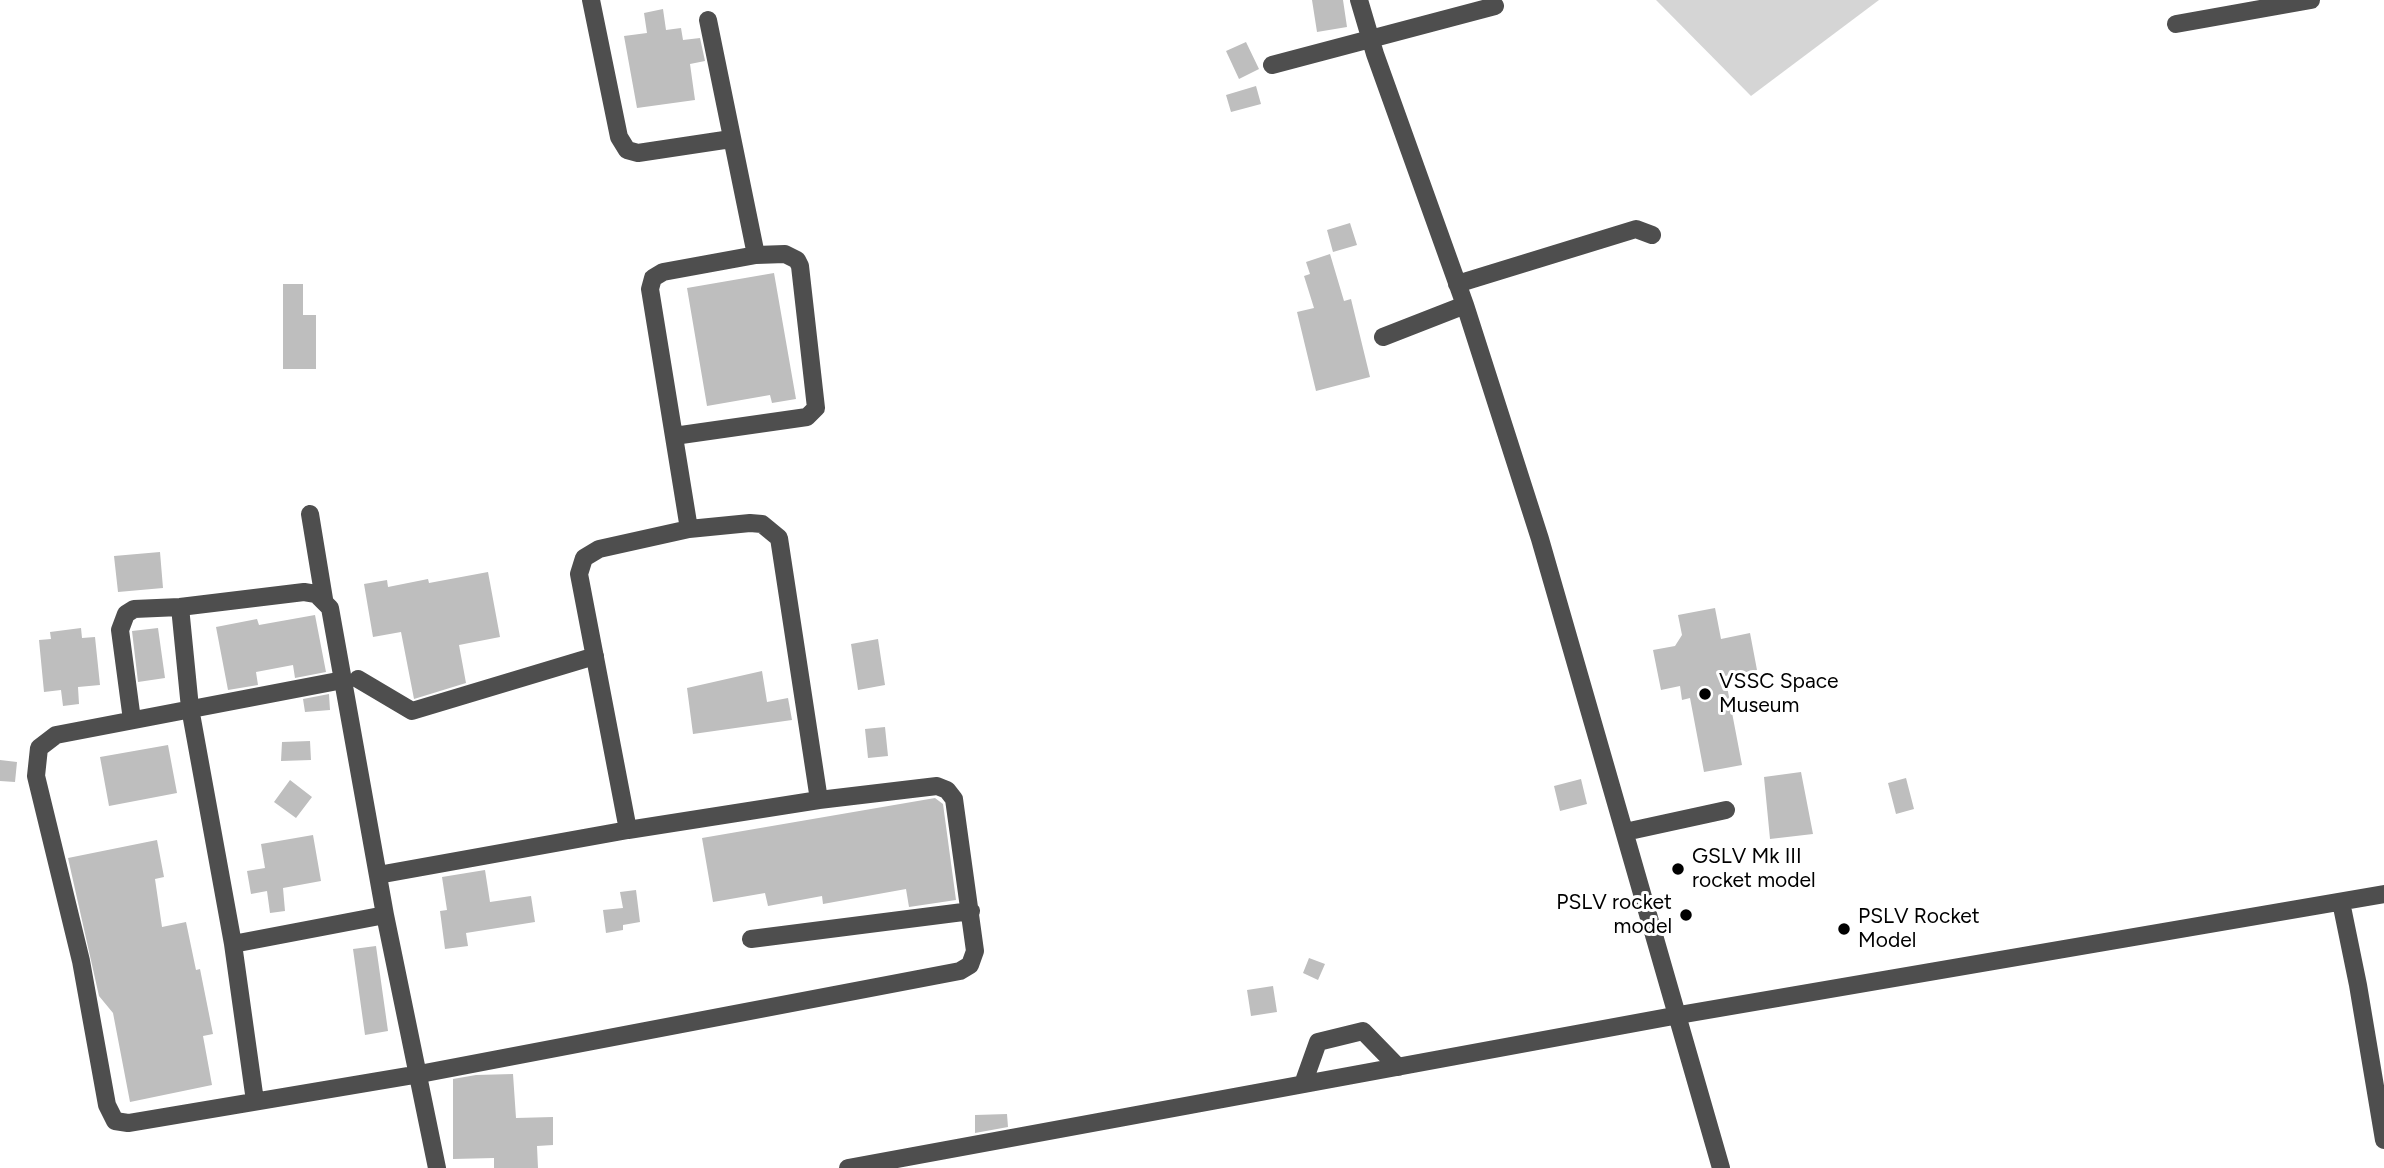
<!DOCTYPE html>
<html>
<head>
<meta charset="utf-8">
<style>
	body { margin:0 }
	canvas { display:block; background:#fff }
</style>
</head>
<body>
<canvas width="2384" height="1168"></canvas>
<script>
const ctx = document.querySelector('canvas').getContext('2d');
ctx.lineJoin = 'round';
function fillPath(path, color) { ctx.fillStyle = color; ctx.fill(path, 'evenodd'); }
const toPath = rows => new Path2D(rows.map(r => 'M' + r).join(''));
function trace(path, color, width, dash) { ctx.strokeStyle = color; ctx.lineWidth = width; ctx.lineCap = dash ? 'butt' : 'round'; ctx.setLineDash(dash || []); ctx.stroke(path); }
function write(font, color, halo, rows, align = 'center') {
  ctx.font = font + ' Figtree,sans-serif'; ctx.lineWidth = 6; ctx.setLineDash([]); ctx.textBaseline = 'middle'; ctx.strokeStyle = halo; ctx.fillStyle = color; for (const [text, x, y, turn = 0] of rows) {
    ctx.save(); ctx.translate(x, y); ctx.rotate((+turn || 0) * Math.PI / 180); ctx.textAlign = isNaN(turn) ? turn : align; if (halo) ctx.strokeText(text, 0, 0); ctx.fillText(text, 0, 0); ctx.restore();
  }
}
fillPath(toPath([
	[1656,0,1879,0,1751,96]
]), '#d5d5d5');
fillPath(toPath([
	[1312,0,1343,0,1347,27,1317,32],
	[663,9,666,30,681,28,683,40,700,38,705,61,690,64,695,100,637,108,624,36,647,33,644,13],
	[1246,42,1259,69,1239,79,1226,51],
	[1256,86,1261,104,1231,112,1226,95],
	[1350,223,1357,245,1333,252,1327,230],
	[1330,254,1344,301,1351,299,1370,377,1316,391,1297,312,1314,308,1304,276,1310,274,1306,262],
	[774,273,796,399,772,403,770,395,707,406,687,288],
	[283,284,303,284,303,315,316,315,316,369,283,369],
	[160,552,163,588,118,592,114,556],
	[488,572,500,637,459,645,466,683,414,699,401,632,373,637,364,584,387,580,388,587,428,579,429,583],
	[1715,608,1721,639,1750,633,1757,670,1725,676,1742,765,1704,772,1690,698,1682,700,1680,686,1661,690,1653,650,1675,646,1682,635,1678,615],
	[315,615,326,672,295,678,293,665,256,672,258,685,228,690,216,627,257,619,259,625],
	[81,628,82,638,95,637,100,685,78,687,79,704,63,706,61,690,44,692,39,640,51,639,50,632],
	[158,628,165,678,138,682,132,631],
	[878,639,885,685,858,690,851,644],
	[762,671,767,702,788,698,792,720,693,734,687,688],
	[329,694,330,710,305,712,303,699],
	[885,727,888,756,868,758,865,729],
	[310,741,311,760,281,761,282,742],
	[168,745,177,793,109,806,100,757],
	[0,760,17,762,15,782,0,781],
	[1801,772,1813,834,1770,839,1764,777],
	[1906,778,1914,809,1896,814,1888,783],
	[1581,779,1587,804,1560,811,1554,786],
	[290,780,312,797,296,818,274,802],
	[935,798,943,804,956,900,909,907,906,889,823,904,822,896,768,906,765,893,713,902,702,838],
	[313,835,321,881,283,888,285,911,270,913,267,891,251,894,247,871,265,868,261,844],
	[157,840,164,877,155,879,162,927,186,922,196,970,200,969,213,1034,203,1036,212,1085,130,1102,113,1013,99,996,68,858],
	[485,870,490,902,531,896,535,922,466,933,468,946,445,949,440,911,447,910,442,877],
	[636,890,640,922,623,925,623,930,606,933,603,910,623,908,620,892],
	[376,946,388,1031,365,1035,353,949],
	[1309,958,1325,964,1318,980,1303,973],
	[1273,986,1277,1012,1251,1016,1247,990],
	[513,1074,516,1118,553,1117,553,1145,537,1146,538,1168,494,1168,494,1158,453,1159,453,1079,476,1075],
	[1007,1114,1008,1127,975,1133,975,1115]
]), '#bebebe');
trace(toPath([
	[591,0,619,137,627,150,638,153,731,139],
	[1359,0,1375,54,1465,305,1540,539,1721,1168],
	[2176,24,2311,0],
	[1272,65,1495,6],
	[1457,284,1636,229,1652,235],
	[1383,337,1465,305],
	[674,436,807,417,816,408,800,266,797,260,785,254,756,255],
	[310,514,324,599],
	[689,529,750,523,762,524,779,538,819,800],
	[180,607,190,708,233,944,255,1101],
	[358,679,412,711,595,656],
	[343,680,56,735,39,748,36,776,81,961,107,1105,115,1121,128,1123,419,1074,960,971,970,965,975,951,954,799,947,790,937,786,819,800,628,830,378,875],
	[132,720,120,630,126,614,134,609,180,607,304,592,316,594,330,608,385,915,437,1168],
	[628,830,579,574,584,558,599,549,689,529,650,289,653,278,663,272,756,255,708,20],
	[1625,832,1726,810],
	[2341,902,2358,985,2384,1140],
	[751,939,971,911],
	[233,944,385,915],
	[1303,1084,1318,1042,1363,1031,1398,1067],
	[848,1168,1679,1015,2384,894]
]), '#4e4e4e', 18);
for (const [x, y, r, color] of [
	[1705,694,7,"#000"],
	[1678,869,7,"#000"],
	[1686,915,7,"#000"],
	[1844,929,7,"#000"]
]) { const dot = new Path2D(); dot.arc(x, y, r, 0, 2 * Math.PI); ctx.fillStyle = color; ctx.fill(dot); trace(dot, '#fff', 2.5); }
write('21px', '#000', '#fff', [
	["VSSC Space",1719,682],
	["Museum",1719,706],
	["GSLV Mk III",1692,857],
	["rocket model",1692,881],
	["PSLV rocket",1672,903,"right"],
	["model",1672,927,"right"],
	["PSLV Rocket",1858,917],
	["Model",1858,941]
], 'left');
</script>
</body>
</html>
